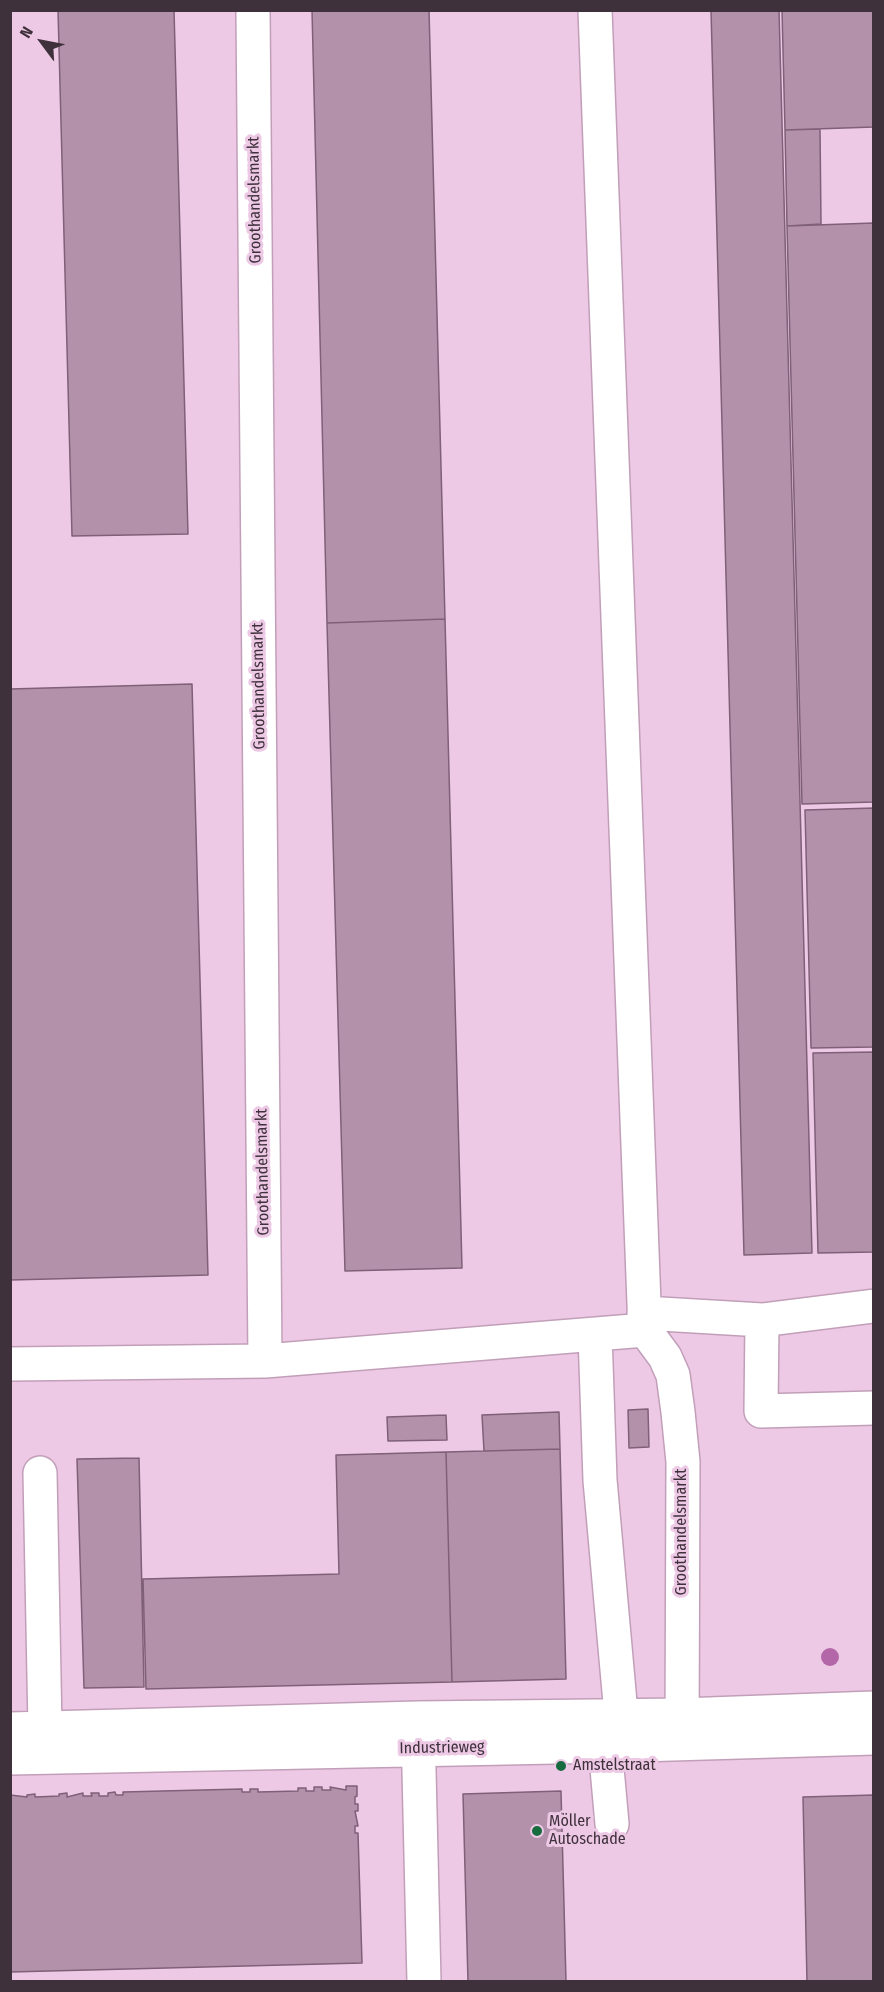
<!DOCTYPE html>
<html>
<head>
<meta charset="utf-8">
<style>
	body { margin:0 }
	#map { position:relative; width:884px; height:1992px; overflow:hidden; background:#edc9e5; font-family:"Fira Sans Condensed",sans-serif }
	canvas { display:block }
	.frame { position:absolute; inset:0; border:12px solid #3f313c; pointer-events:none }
	.north { position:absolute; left:12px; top:12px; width:60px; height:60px; -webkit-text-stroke:4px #edc9e5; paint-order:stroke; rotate:302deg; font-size:16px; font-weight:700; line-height:24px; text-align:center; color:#3f313c }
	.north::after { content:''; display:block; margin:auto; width:21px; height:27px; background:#3f313c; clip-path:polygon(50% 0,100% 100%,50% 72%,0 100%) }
</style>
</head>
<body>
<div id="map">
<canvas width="884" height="1992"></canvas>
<div class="frame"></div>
<div class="north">N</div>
</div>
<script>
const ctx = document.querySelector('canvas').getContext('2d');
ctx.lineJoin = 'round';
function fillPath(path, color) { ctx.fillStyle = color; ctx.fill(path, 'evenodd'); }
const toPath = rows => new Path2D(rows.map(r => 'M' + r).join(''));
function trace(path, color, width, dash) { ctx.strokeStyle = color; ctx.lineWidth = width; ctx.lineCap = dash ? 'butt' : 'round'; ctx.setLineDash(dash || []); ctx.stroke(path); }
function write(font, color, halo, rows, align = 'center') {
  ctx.font = font + ' "Fira Sans Condensed",sans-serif'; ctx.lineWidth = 6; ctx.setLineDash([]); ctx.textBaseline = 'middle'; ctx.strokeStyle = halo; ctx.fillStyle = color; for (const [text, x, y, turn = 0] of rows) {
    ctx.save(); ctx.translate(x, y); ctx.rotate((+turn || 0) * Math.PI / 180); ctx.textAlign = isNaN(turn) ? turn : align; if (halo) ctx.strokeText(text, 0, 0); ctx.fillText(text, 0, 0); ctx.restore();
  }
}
const building = toPath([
	[58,10,174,10,188,534,72,536,58,10],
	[312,10,429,10,445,619,327,623,312,10],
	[711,10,779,10,812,1253,744,1255,711,10],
	[782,10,874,10,874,127,785,130,782,10],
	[820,129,821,224,787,226,785,130,820,129],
	[874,223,874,802,802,804,787,226,874,223],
	[445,619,462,1268,345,1271,327,623,445,619],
	[192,684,208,1275,10,1280,10,689,192,684],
	[874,808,874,1047,811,1048,805,810,874,808],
	[874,1052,874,1252,818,1253,813,1053,874,1052],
	[648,1409,649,1447,629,1448,628,1410,648,1409],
	[559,1412,560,1449,484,1451,482,1415,559,1412],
	[446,1415,447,1440,388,1441,387,1417,446,1415],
	[560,1449,566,1679,452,1682,446,1452,560,1449],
	[446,1452,452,1682,146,1689,143,1579,339,1574,336,1455,446,1452],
	[139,1458,144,1687,84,1688,77,1459,139,1458],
	[346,1786,357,1786,357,1796,355,1797,355,1804,358,1804,358,1811,355,1811,358,1826,355,1826,355,1833,358,1833,362,1963,10,1972,10,1795,27,1797,27,1795,35,1794,35,1797,59,1796,59,1794,67,1793,67,1797,83,1793,83,1796,92,1796,91,1793,99,1793,99,1796,108,1796,108,1793,115,1792,116,1795,123,1795,123,1792,242,1789,242,1792,250,1792,250,1789,258,1789,258,1792,298,1791,298,1788,306,1788,306,1791,314,1791,314,1787,322,1787,322,1790,331,1790,330,1787,346,1790,346,1786],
	[561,1791,566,1982,468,1982,463,1794,561,1791],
	[874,1795,874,1982,807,1982,803,1797,874,1795]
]);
fillPath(building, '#b391ab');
trace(building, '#7f6078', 1.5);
const minor = toPath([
	[253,10,265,1361],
	[644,1313,762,1320,874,1306],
	[762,1320,761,1411,874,1408],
	[645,1330,665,1357,673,1375,678,1412,683,1462,682,1736],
	[595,1334,600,1480,623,1736],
	[10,1364,265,1361,645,1330,595,10],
	[40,1473,45,1728],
	[418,1728,424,1982],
	[10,1729,418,1718,682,1715,874,1708],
	[605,1746,612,1824],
	[10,1758,605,1746,874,1738]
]);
trace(minor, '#c29fb9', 36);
trace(minor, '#fff', 33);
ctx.fillStyle = '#b467a8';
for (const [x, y] of [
	[830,1657]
]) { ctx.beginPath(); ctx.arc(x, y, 9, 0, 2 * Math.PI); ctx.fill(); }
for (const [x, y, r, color] of [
	[561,1766,6,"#166c3f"],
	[537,1831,6,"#166c3f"]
]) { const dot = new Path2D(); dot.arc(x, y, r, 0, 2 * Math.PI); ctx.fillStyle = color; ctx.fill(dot); trace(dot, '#edc9e5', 2); }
write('16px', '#3f313c', '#edc9e5', [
	["Groothandelsmarkt",255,200,-91],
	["Groothandelsmarkt",259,686,-91],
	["Groothandelsmarkt",263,1172,-91],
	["Groothandelsmarkt",682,1532,-90],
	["Industrieweg",442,1748,-1]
]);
write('16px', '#3f313c', '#edc9e5', [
	["Amstelstraat",573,1766],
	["Möller",549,1822],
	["Autoschade",549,1840]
], 'left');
</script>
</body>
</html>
